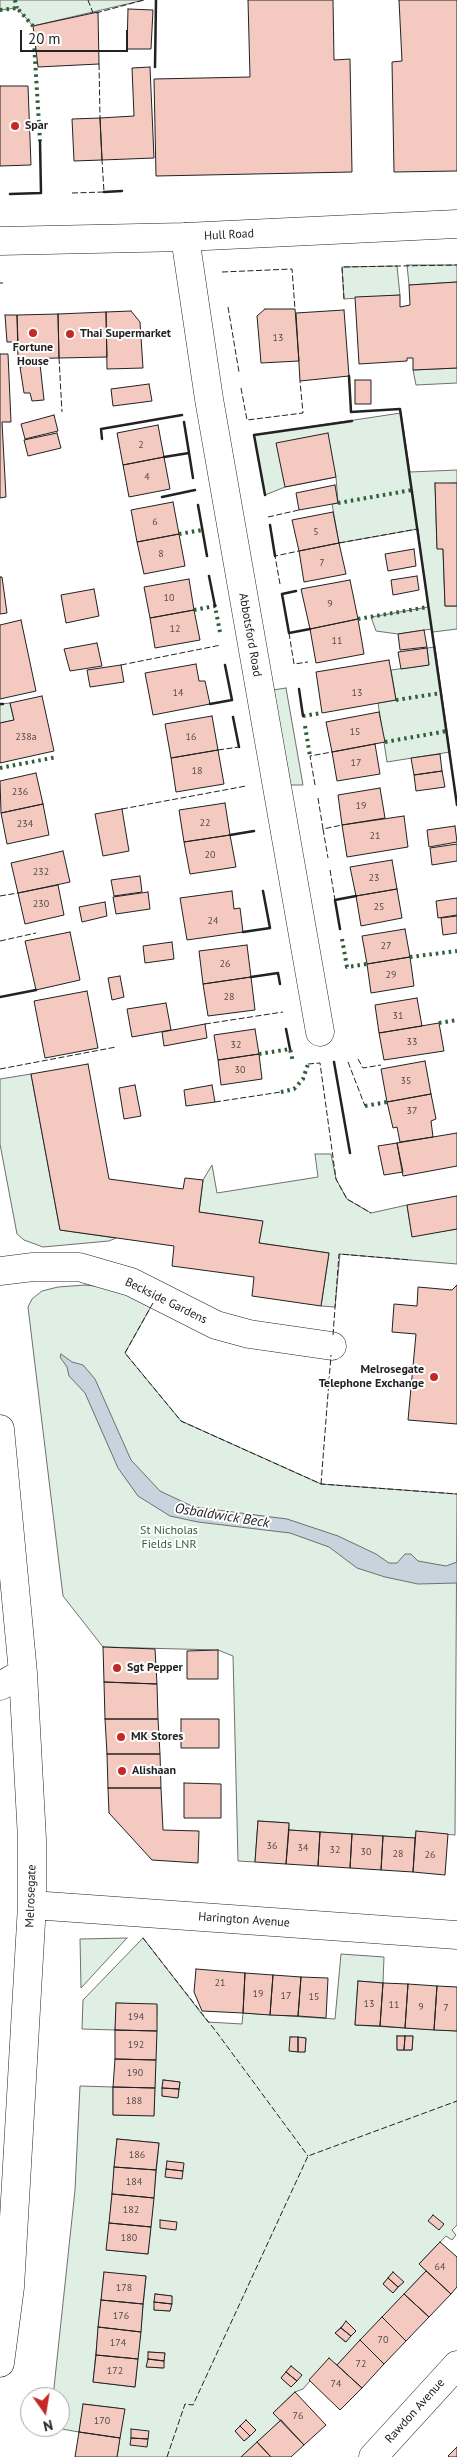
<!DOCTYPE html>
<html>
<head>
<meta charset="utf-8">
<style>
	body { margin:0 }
	#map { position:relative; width:457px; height:2457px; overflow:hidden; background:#fff; font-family:"PT Sans",sans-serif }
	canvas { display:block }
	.north { position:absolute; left:20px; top:2387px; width:50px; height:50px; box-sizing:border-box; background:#fff; border:1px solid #a7a7a7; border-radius:50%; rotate:167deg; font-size:14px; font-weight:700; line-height:20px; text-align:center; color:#222 }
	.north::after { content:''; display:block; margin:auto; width:18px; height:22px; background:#c62828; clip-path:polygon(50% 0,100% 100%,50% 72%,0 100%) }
	.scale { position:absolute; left:20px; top:30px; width:108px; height:22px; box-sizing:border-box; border:2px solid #222; border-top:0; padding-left:6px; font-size:15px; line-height:18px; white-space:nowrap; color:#222; -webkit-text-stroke:4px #fff; paint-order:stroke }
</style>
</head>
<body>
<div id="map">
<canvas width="457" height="2457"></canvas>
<div class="north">N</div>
<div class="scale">20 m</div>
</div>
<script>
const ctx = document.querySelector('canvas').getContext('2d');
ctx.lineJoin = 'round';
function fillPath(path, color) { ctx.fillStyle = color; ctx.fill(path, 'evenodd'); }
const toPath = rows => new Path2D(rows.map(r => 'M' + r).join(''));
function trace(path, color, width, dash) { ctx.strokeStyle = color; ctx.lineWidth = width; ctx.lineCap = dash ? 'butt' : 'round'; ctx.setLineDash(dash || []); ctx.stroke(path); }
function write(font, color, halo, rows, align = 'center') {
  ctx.font = font + ' "PT Sans",sans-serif'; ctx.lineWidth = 4; ctx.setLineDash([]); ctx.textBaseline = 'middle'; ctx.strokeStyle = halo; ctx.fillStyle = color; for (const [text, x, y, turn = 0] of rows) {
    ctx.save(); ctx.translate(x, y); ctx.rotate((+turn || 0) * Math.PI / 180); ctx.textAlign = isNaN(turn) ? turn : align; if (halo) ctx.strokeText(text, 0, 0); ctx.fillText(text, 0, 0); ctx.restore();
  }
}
const green = toPath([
	[0,0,144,0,33,26,17,8,0,10,0,0],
	[407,265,457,265,457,282,409,285,407,265],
	[397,266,400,295,344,299,342,267,397,266],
	[457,368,457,383,416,385,413,370,457,368],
	[401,413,410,472,457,470,457,483,435,484,437,548,443,549,445,606,457,606,457,629,433,632,432,629,398,634,376,631,371,617,428,607,418,529,339,543,332,504,338,503,336,477,285,487,265,495,254,435,401,413],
	[435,647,450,752,387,762,378,703,396,700,391,670,429,665,427,648,435,647],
	[286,688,303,785,290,785,273,690,286,688],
	[10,703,14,720,0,723,0,704,10,703],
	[31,1074,60,1230,116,1238,109,1241,43,1247,24,1240,17,1234,0,1144,0,1079,31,1074],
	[315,1154,331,1154,336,1179,347,1199,371,1213,407,1205,412,1236,457,1229,457,1264,340,1254,335,1307,321,1306,329,1253,259,1243,262,1221,199,1212,203,1180,212,1165,217,1193,318,1177,315,1154],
	[85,1285,122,1289,153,1303,125,1353,181,1421,321,1484,457,1494,455,1835,416,1832,415,1838,289,1830,289,1823,258,1821,255,1862,238,1861,233,1656,218,1650,103,1647,63,1596,28,1307,32,1299,42,1291,58,1287,85,1285],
	[127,1938,81,1988,80,1939,127,1938],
	[143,1938,208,2022,242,2024,243,2013,335,2019,341,1954,384,1957,383,1983,358,1981,355,2025,457,2031,457,2225,452,2230,456,2235,452,2240,446,2236,419,2264,426,2271,337,2365,329,2359,303,2389,295,2392,274,2412,281,2420,241,2457,117,2457,124,2409,84,2404,79,2432,50,2427,60,2427,60,2397,53,2397,75,2190,80,2086,113,2087,113,2115,154,2115,157,2005,117,2003,115,2030,82,2029,83,2000,143,1938],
	[397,2036,413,2036,412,2050,397,2050,397,2036],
	[291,2037,306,2038,305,2052,290,2051,291,2037],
	[164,2080,180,2082,178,2097,162,2096,164,2080],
	[117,2139,159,2143,148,2254,107,2250,117,2139],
	[393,2272,403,2282,393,2293,383,2284,393,2272],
	[104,2273,146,2276,135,2387,93,2382,104,2273],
	[156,2294,172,2296,170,2311,154,2310,156,2294],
	[346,2322,356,2331,345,2342,335,2333,346,2322],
	[149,2352,165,2353,163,2368,147,2367,149,2352],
	[291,2366,301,2375,291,2387,281,2378,291,2366],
	[246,2420,250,2436,244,2441,235,2431,246,2420]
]);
fillPath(green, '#e0efe3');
trace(green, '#6f6f6f', 1);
const water = toPath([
	[61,1354,72,1362,83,1365,95,1379,131,1460,160,1491,194,1507,287,1519,338,1536,376,1554,389,1563,397,1563,405,1554,411,1554,418,1561,446,1566,457,1562,457,1583,418,1584,385,1577,357,1568,329,1547,290,1533,198,1522,170,1516,138,1496,118,1468,85,1393,69,1376,67,1367,60,1357,61,1354]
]);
fillPath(water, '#c7d3dd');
trace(water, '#6f6f6f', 1);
const building = toPath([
	[248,0,333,0,334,60,350,59,352,172,156,176,154,79,250,77,248,0],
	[399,0,457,0,457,171,394,172,392,62,402,61,399,0],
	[128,9,153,10,151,49,127,49,128,9],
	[98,12,99,64,38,67,33,26,98,12],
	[150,67,154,158,102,160,100,118,134,116,132,68,150,67],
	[0,86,28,86,31,165,0,166,0,86],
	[100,118,102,160,74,161,72,119,100,118],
	[457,282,457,368,413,370,413,358,407,358,407,361,359,364,355,297,400,295,400,307,410,305,409,285,457,282],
	[265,309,295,309,299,361,261,363,257,316,265,309],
	[344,310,349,376,300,381,296,313,344,310],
	[131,311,140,322,143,368,107,369,106,312,131,311],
	[106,312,107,357,59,358,58,314,106,312],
	[58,314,59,358,18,359,17,315,58,314],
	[5,315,17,315,18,342,7,342,5,315],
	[0,354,8,354,11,422,2,422,6,497,0,498,0,354],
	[40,364,44,400,32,401,30,393,24,393,20,367,40,364],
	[355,380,371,380,371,404,355,404,355,380],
	[149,384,152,401,113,406,111,389,149,384],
	[54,415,58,431,25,439,21,424,54,415],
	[158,425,164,457,123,465,117,433,158,425],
	[57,433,61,448,28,456,24,440,57,433],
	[328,433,336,477,285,487,276,443,328,433],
	[164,457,170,489,129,497,123,465,164,457],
	[435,483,457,483,457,606,445,606,443,549,437,549,435,483],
	[335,485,338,503,299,510,296,493,335,485],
	[173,502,179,534,137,542,131,510,173,502],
	[333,512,339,543,299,551,292,520,333,512],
	[179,534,185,566,144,574,137,542,179,534],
	[339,543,346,574,304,582,299,551,339,543],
	[414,549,416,566,388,571,385,554,414,549],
	[417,576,419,590,393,595,391,580,417,576],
	[0,577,2,577,7,613,0,614,0,577],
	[189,579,194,610,150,618,144,587,189,579],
	[350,580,358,619,310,629,301,589,350,580],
	[94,589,99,616,66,623,61,595,94,589],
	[194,610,200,640,155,648,150,618,194,610],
	[358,619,364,654,316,663,310,629,358,619],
	[21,620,36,691,0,699,0,625,21,620],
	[424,630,427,647,400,650,398,634,424,630],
	[97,643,102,666,70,671,64,649,97,643],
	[427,648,429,665,401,669,398,652,427,648],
	[389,660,396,700,322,713,316,672,389,660],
	[196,664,199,681,205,681,210,704,153,715,145,673,196,664],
	[121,665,124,682,90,687,87,670,121,665],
	[42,696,54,751,0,763,0,723,14,720,10,703,42,696],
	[379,712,385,742,332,752,326,722,379,712],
	[212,716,218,750,171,758,165,724,212,716],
	[375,744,380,774,337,781,332,752,375,744],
	[218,750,224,784,176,792,171,758,218,750],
	[440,754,442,771,414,775,411,758,440,754],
	[442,771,445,787,416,791,414,775,442,771],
	[36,773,43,804,1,813,0,781,36,773],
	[380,788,385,818,342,825,338,795,380,788],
	[225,803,230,835,184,842,179,810,225,803],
	[43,804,49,835,7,844,1,813,43,804],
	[122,809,129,851,103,856,95,814,122,809],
	[404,816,408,847,347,857,342,825,404,816],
	[455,826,457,842,429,847,427,830,455,826],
	[230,835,236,867,190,874,184,842,230,835],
	[457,844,457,861,432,865,430,848,457,844],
	[63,851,70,882,18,893,11,863,63,851],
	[392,860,397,889,356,896,350,867,392,860],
	[140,876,142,892,114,896,111,880,140,876],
	[58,885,64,915,25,924,18,893,58,885],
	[397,889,402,918,361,926,356,896,397,889],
	[232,891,234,909,240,908,243,932,187,940,180,898,232,891],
	[148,892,150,909,116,914,113,897,148,892],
	[457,898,457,915,438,918,436,901,457,898],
	[105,902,107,916,82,922,79,907,105,902],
	[457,916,457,933,443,935,441,918,457,916],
	[405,929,410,957,367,964,362,936,405,929],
	[70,932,80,980,36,990,25,941,70,932],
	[172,942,174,959,145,963,143,946,172,942],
	[247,945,251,977,203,984,199,951,247,945],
	[410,957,414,986,371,993,367,964,410,957],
	[120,976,124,997,112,1000,108,978,120,976],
	[251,977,255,1010,208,1016,203,984,251,977],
	[87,991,98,1048,45,1058,34,1001,87,991],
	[417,998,422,1026,379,1033,375,1005,417,998],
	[166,1003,171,1030,132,1037,127,1009,166,1003],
	[439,1023,444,1051,384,1060,379,1033,439,1023],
	[205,1024,207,1038,164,1046,162,1032,205,1024],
	[255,1029,259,1054,218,1060,214,1035,255,1029],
	[259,1054,262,1079,221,1085,218,1060,259,1054],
	[425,1061,431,1094,387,1102,381,1069,425,1061],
	[88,1064,109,1179,183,1189,185,1178,203,1180,199,1212,263,1221,259,1243,329,1253,321,1306,252,1296,254,1277,172,1266,174,1246,60,1230,31,1074,88,1064],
	[135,1085,141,1116,124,1119,119,1088,135,1085],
	[212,1085,215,1102,186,1106,184,1090,212,1085],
	[431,1094,436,1119,431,1121,433,1137,400,1142,397,1127,393,1128,387,1102,431,1094],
	[457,1133,457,1166,403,1176,397,1143,457,1133],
	[397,1143,403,1172,384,1175,378,1146,397,1143],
	[457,1196,457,1229,412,1237,407,1205,457,1196],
	[457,1285,457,1424,408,1420,416,1334,392,1332,394,1304,417,1306,418,1287,452,1290,457,1285],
	[103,1647,155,1649,157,1684,104,1682,103,1647],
	[218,1650,218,1679,187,1679,187,1651,218,1650],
	[104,1682,157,1684,158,1719,105,1719,104,1682],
	[105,1719,158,1719,160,1754,107,1754,105,1719],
	[181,1719,219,1719,219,1748,181,1748,181,1719],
	[107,1754,160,1754,161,1788,108,1788,107,1754],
	[184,1783,221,1784,221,1818,184,1818,184,1783],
	[108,1788,161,1788,163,1830,199,1831,198,1863,152,1860,109,1813,108,1788],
	[258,1821,289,1823,286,1864,255,1862,258,1821],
	[289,1830,320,1832,318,1866,286,1864,289,1830],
	[416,1831,448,1834,445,1875,413,1872,416,1831],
	[320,1832,352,1834,350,1868,318,1866,320,1832],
	[352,1834,383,1836,381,1870,350,1868,352,1834],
	[383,1836,415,1838,413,1872,381,1870,383,1836],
	[196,1969,245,1973,243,2013,202,2011,194,1992,196,1969],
	[245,1973,273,1975,270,2015,243,2013,245,1973],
	[273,1975,301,1977,298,2016,270,2015,273,1975],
	[301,1977,328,1978,326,2018,298,2016,301,1977],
	[358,1981,383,1983,380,2026,355,2025,358,1981],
	[383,1983,408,1984,405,2028,380,2026,383,1983],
	[408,1984,437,1986,434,2030,405,2028,408,1984],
	[437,1986,457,1987,457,2031,434,2030,437,1986],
	[116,2003,157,2004,157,2031,115,2030,116,2003],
	[115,2030,157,2031,156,2060,115,2059,115,2030],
	[397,2036,405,2036,404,2050,397,2050,397,2036],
	[405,2036,413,2036,412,2050,404,2050,405,2036],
	[290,2037,298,2037,298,2052,289,2051,290,2037],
	[298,2037,306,2038,305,2052,298,2052,298,2037],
	[115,2059,156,2060,155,2088,113,2087,115,2059],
	[163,2080,180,2082,179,2089,162,2088,163,2080],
	[113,2087,155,2088,154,2116,113,2115,113,2087],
	[162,2088,179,2089,178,2098,162,2096,162,2088],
	[117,2139,159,2143,156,2170,114,2167,117,2139],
	[167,2161,184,2163,183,2171,166,2169,167,2161],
	[114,2167,156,2170,154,2198,112,2194,114,2167],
	[166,2169,183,2171,182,2179,165,2177,166,2169],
	[112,2194,154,2198,151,2227,109,2223,112,2194],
	[433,2215,444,2224,439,2230,428,2221,433,2215],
	[160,2220,177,2222,176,2230,160,2228,160,2220],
	[109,2223,151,2227,148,2254,106,2250,109,2223],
	[440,2242,457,2257,457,2287,451,2294,419,2264,440,2242],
	[426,2271,451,2294,429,2317,404,2294,426,2271],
	[104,2272,146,2276,143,2304,101,2300,104,2272],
	[393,2272,404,2282,398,2287,388,2278,393,2272],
	[388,2278,398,2287,393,2293,383,2284,388,2278],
	[155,2294,172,2296,172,2304,154,2302,155,2294],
	[404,2294,429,2317,406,2341,382,2317,404,2294],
	[101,2300,143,2304,141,2332,98,2327,101,2300],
	[154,2302,172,2304,170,2311,154,2310,154,2302],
	[382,2317,406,2341,384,2364,360,2340,382,2317],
	[346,2321,356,2331,351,2336,341,2328,346,2321],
	[98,2327,141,2332,138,2359,96,2355,98,2327],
	[341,2328,351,2336,346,2342,335,2333,341,2328],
	[360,2340,384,2364,362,2388,337,2365,360,2340],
	[148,2352,165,2353,164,2361,148,2359,148,2352],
	[96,2355,138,2359,135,2387,93,2382,96,2355],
	[329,2358,362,2388,340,2410,309,2380,329,2358],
	[148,2359,164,2361,164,2368,146,2367,148,2359],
	[291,2366,302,2375,297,2381,286,2372,291,2366],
	[286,2372,297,2381,291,2387,281,2378,286,2372],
	[295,2392,326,2425,304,2445,273,2413,295,2392],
	[83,2404,125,2409,120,2438,79,2432,83,2404],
	[246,2420,256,2430,250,2436,240,2426,246,2420],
	[281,2420,304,2445,291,2457,271,2457,257,2442,281,2420],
	[240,2426,250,2436,244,2441,235,2431,240,2426],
	[131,2429,149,2431,148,2439,131,2438,131,2429],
	[79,2432,120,2438,117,2457,75,2457,79,2432],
	[131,2438,148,2439,147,2447,130,2445,131,2438],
	[257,2442,271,2457,241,2457,257,2442],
	[457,2447,457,2457,449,2457,448,2456,457,2447]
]);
fillPath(building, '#f3c9c0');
trace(building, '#222', 1);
const minor = toPath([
	[185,237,209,399,320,1032],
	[0,1271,33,1267,79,1267,131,1282,216,1325,249,1334,332,1346],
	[0,1429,23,1673,32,1839,32,1905,10,2287,0,2363],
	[0,1686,23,1673],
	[32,1905,457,1935],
	[373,2457,457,2365]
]);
const major = toPath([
	[0,241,185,237,457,224]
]);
trace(minor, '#222', 29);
trace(major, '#222', 29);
trace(minor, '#fff', 28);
trace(major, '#fff', 28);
trace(toPath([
	[15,0,17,8],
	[0,10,17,8,33,26,33,30],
	[34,42,40,141],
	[338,503,412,490],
	[179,534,202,530],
	[194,610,215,606,220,632],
	[358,619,428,607],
	[396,700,441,693],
	[303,716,322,713],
	[305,726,310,756],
	[385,742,447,731],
	[0,768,57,757],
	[342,939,347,967,367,964],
	[410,957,457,951],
	[439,1023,457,1020],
	[259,1054,290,1049,293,1062],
	[281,1092,294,1089,303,1079,308,1064],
	[365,1106,387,1102]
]), '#2f5e38', 4, [2.5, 4]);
trace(toPath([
	[88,0,93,13],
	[96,13,144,0],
	[99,64,100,118],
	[72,193,104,192,102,160],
	[222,272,292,269,295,309],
	[0,283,3,283],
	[344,299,342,267,457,265],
	[228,307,239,372],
	[59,358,62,412],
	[241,388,247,420,303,413,300,381],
	[268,517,299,510],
	[339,543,417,529],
	[280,584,275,556,299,551],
	[289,633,294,664,308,662],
	[121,665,221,645],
	[218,750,239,747],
	[315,785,310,756,332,752],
	[318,798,323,829,342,825],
	[122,809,246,786],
	[323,829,328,858],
	[330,870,335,900],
	[0,896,18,893],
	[0,941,36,933],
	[205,1024,283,1012],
	[358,1059,363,1068,381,1065],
	[348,1062,365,1106],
	[308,1064,320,1063,336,1179,347,1199,371,1213],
	[0,1069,116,1047],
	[215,1102,281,1092],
	[153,1303,125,1353,181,1421,321,1484,457,1494],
	[333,1335,339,1254,411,1260],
	[321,1484,331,1355],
	[143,1938,218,2034,308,2156],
	[167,2457,185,2404,193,2405,308,2156,457,2101]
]), '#222', 1, [6, 2.5]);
trace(toPath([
	[155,67,156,0],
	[104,192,122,191],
	[10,194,41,193,40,141],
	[349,376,351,412,400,409,457,805],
	[102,439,101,429,182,415],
	[189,453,193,478],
	[164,457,189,453,184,422],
	[265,495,254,435,352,421],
	[162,497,195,490],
	[198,505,207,556],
	[270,525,275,556],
	[209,576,215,606],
	[296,591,282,594,289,633,310,629],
	[299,689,303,716],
	[0,704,3,704],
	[210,704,232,700,225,665],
	[233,717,239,747],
	[230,835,254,831],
	[340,929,335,900,356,896],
	[243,932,270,928,263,891],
	[251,977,278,973,280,984],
	[0,997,36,990],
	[286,1029,290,1049],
	[334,1062,350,1153]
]), '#222', 2.5);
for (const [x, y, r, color] of [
	[15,126,5,"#c62828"],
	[33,333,5,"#c62828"],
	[70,334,5,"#c62828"],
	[434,1377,5,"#c62828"],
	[117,1668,5,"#c62828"],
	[121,1737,5,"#c62828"],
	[122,1771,5,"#c62828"]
]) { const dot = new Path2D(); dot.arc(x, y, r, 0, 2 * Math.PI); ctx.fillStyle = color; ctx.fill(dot); trace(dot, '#fff', 2); }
write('10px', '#564c4a', null, [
	["13",278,338],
	["2",141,445],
	["4",147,477],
	["6",155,522],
	["5",316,532],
	["8",161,554],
	["7",322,563],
	["10",169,598],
	["9",330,604],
	["12",175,629],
	["11",337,641],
	["14",178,693],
	["13",357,693],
	["15",355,732],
	["238a",26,737],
	["16",191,737],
	["17",356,763],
	["18",197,771],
	["236",20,792],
	["19",361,806],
	["22",205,823],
	["234",25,824],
	["21",375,836],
	["20",210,855],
	["232",41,872],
	["23",374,878],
	["230",41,904],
	["25",379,907],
	["24",213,921],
	["27",386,946],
	["26",225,964],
	["29",391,975],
	["28",229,997],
	["31",398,1016],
	["33",412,1042],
	["32",236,1045],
	["30",240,1070],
	["35",406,1081],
	["37",412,1111],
	["36",272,1846],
	["34",303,1848],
	["32",335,1850],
	["30",366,1852],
	["28",398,1854],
	["26",430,1855],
	["21",220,1983],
	["19",258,1994],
	["17",286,1996],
	["15",314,1997],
	["13",369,2004],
	["11",394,2005],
	["9",421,2007],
	["7",446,2008],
	["194",136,2017],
	["192",136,2045],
	["190",135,2073],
	["188",134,2101],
	["186",137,2155],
	["184",134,2182],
	["182",131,2210],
	["180",129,2238],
	["64",440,2267],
	["178",124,2288],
	["176",121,2316],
	["70",383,2340],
	["174",118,2343],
	["72",361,2364],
	["172",115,2371],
	["74",336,2384],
	["76",298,2416],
	["170",102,2421]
]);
write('bold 12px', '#222', '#fff', [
	["Spar",25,126],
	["Thai Supermarket",80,334],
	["Fortune",33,348,"center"],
	["House",33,362,"center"],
	["Melrosegate",424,1370,"right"],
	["Telephone Exchange",424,1384,"right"],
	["Sgt Pepper",127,1668],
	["MK Stores",131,1737],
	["Alishaan",132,1771]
], 'left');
write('12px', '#222', '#fff', [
	["Hull Road",229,235,-3],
	["Abbotsford Road",250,635,80],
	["Beckside Gardens",166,1301,26],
	["Melrosegate",31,1896,-88],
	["Harington Avenue",244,1920,4],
	["Rawdon Avenue",415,2411,-48]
]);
write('12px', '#2f5e38', '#fff', [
	["St Nicholas",169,1531],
	["Fields LNR",169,1545]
]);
write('italic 14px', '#222', '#fff', [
	["Osbaldwick Beck",222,1516,9]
]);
</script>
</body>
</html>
